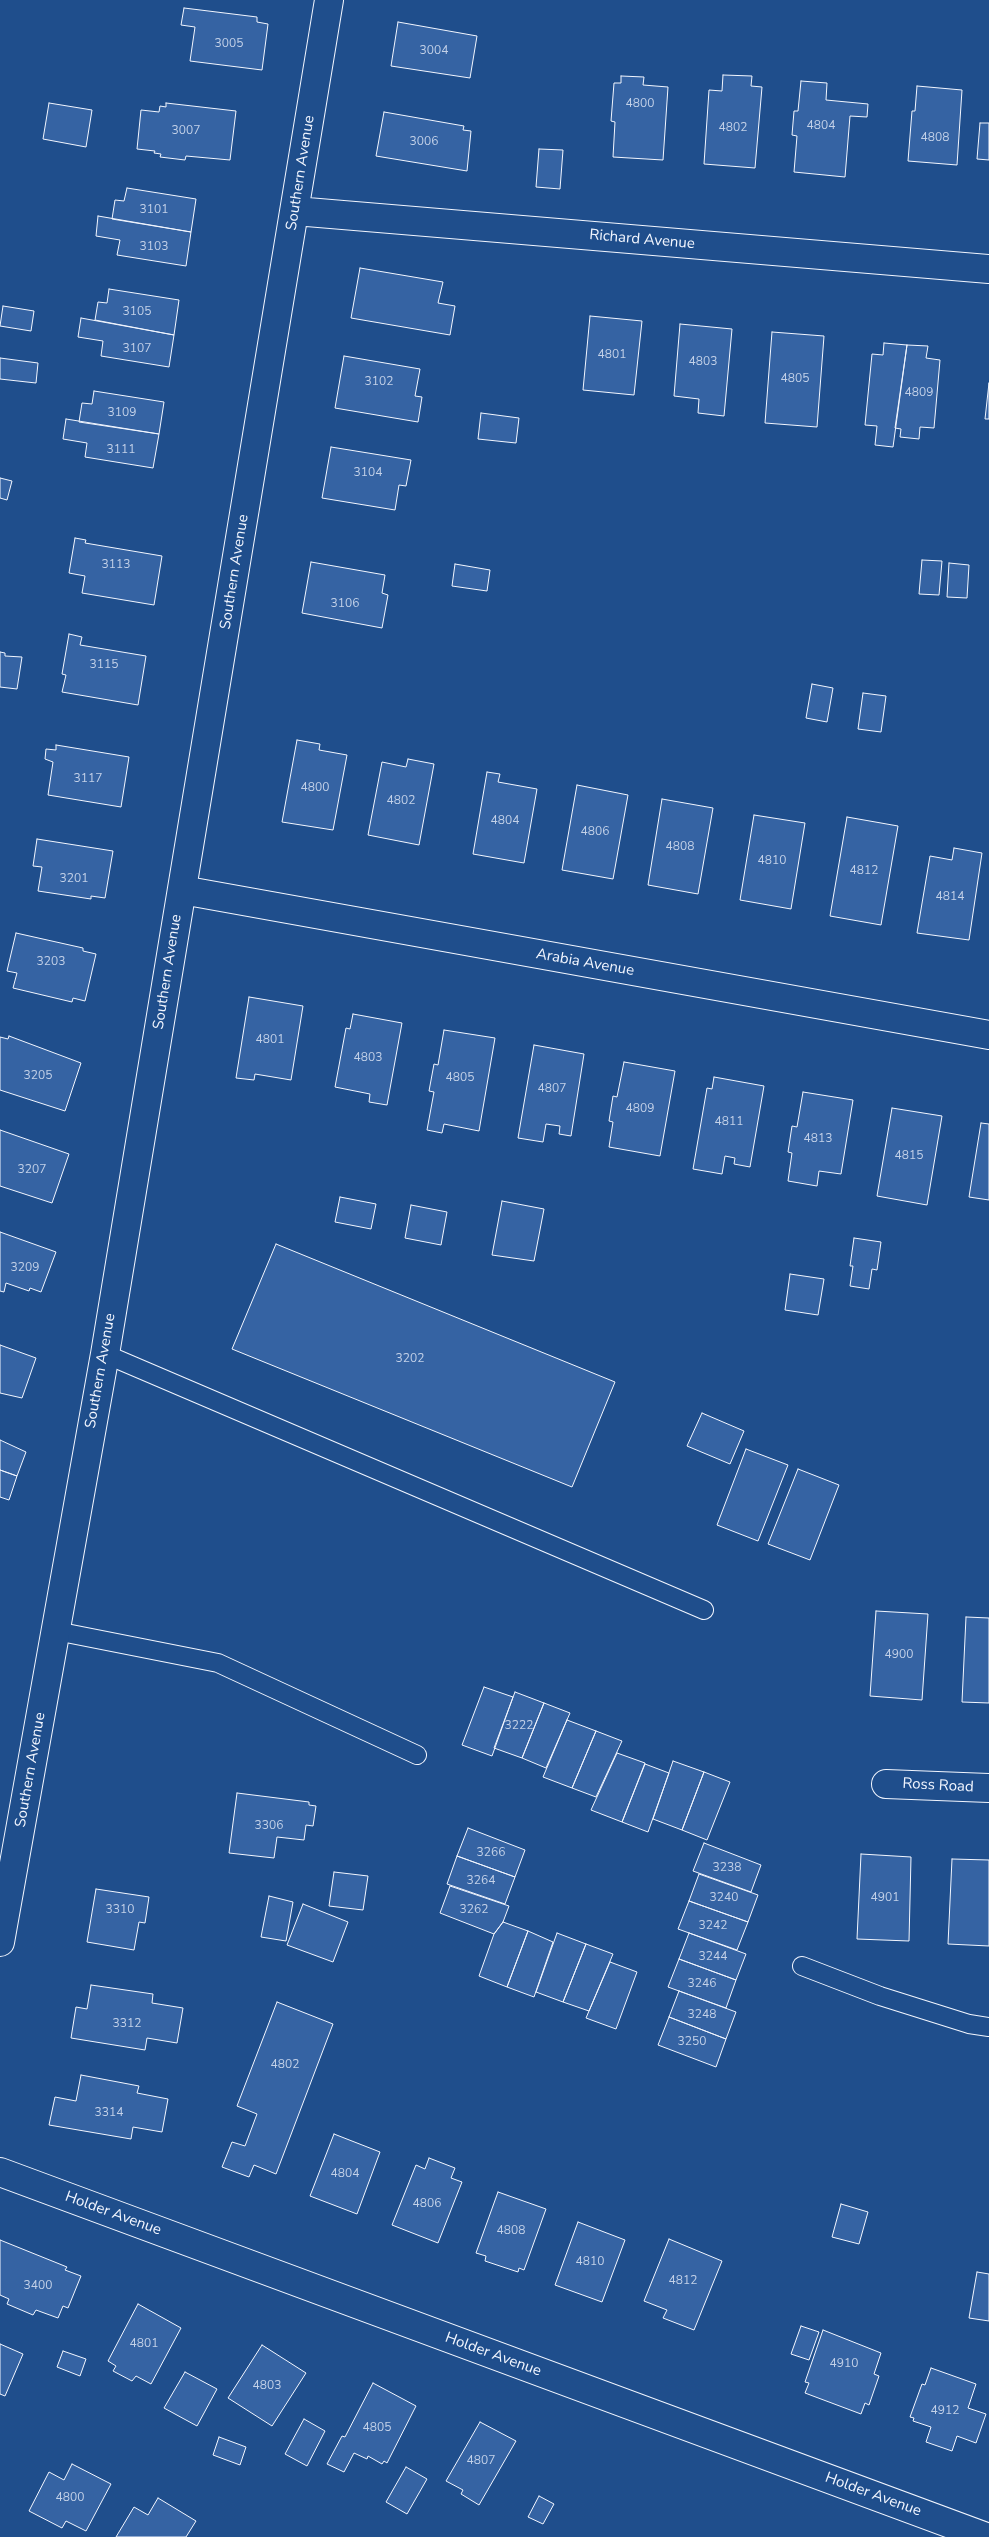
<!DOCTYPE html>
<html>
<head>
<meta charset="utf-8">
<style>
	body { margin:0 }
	canvas { display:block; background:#1f4e8c }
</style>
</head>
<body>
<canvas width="989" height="2537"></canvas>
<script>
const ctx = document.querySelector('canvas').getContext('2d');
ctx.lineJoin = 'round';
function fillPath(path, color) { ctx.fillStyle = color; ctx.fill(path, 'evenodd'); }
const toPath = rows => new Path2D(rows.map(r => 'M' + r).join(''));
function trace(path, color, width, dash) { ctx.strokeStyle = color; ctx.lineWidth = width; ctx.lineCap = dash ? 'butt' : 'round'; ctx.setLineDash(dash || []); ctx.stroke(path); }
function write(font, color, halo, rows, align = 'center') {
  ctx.font = font + ' "Nunito Sans",sans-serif'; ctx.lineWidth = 4; ctx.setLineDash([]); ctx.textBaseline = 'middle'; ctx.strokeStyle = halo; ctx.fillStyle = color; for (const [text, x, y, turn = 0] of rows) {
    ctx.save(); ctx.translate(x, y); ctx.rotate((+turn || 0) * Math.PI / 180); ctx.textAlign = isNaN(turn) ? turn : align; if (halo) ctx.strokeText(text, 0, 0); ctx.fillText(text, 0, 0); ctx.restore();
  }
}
const building = toPath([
	[184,8,257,17,257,22,268,24,262,70,190,61,195,27,181,25,184,8],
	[398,22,477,36,470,78,391,66,398,22],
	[723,75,752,76,751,86,762,87,755,168,704,164,709,90,722,91,723,75],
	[621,76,644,77,643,85,668,87,663,160,613,157,615,122,611,121,614,83,621,83,621,76],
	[801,81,827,83,826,100,868,104,867,117,850,116,845,177,794,172,797,136,792,135,794,111,798,111,801,81],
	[917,86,962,90,957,165,908,161,912,111,915,111,917,86],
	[49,103,92,110,86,147,43,139,49,103],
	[166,103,236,111,230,160,186,156,185,160,160,157,161,154,154,153,155,151,137,149,141,110,159,112,160,106,166,107,166,103],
	[384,112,464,126,463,130,471,131,467,171,376,156,384,112],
	[980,123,989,123,989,160,977,159,980,123],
	[539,149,563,150,560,189,536,187,539,149],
	[127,188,196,199,191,232,112,219,115,200,124,201,127,188],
	[98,216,191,232,186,266,117,255,120,240,96,236,98,216],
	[360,268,443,282,438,303,455,306,450,335,351,318,360,268],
	[109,289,179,300,174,335,95,320,98,302,107,303,109,289],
	[3,306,34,311,31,331,0,326,3,306],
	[590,316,642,321,634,395,583,390,590,316],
	[81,318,174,335,169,367,101,356,103,341,78,337,81,318],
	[680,324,732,329,724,416,698,413,699,399,674,396,680,324],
	[772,332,824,336,817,427,765,423,772,332],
	[884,343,907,345,893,447,875,445,877,426,865,425,872,354,883,355,884,343],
	[907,345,928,346,926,358,940,360,934,428,920,427,919,439,900,437,901,429,895,428,907,345],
	[344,356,420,369,415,396,422,397,418,422,335,408,344,356],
	[0,358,38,363,36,383,0,379,0,358],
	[989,383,989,419,985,419,989,383],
	[94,391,164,402,159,434,79,422,82,403,92,404,94,391],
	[481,413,519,418,516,443,478,439,481,413],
	[66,419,159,434,153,468,85,457,87,443,63,439,66,419],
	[331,447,411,460,406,486,399,485,395,510,322,498,331,447],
	[0,478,12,481,7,500,0,498,0,478],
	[75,538,86,540,85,543,162,556,154,605,82,593,85,576,69,573,75,538],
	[922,560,942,561,939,595,919,594,922,560],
	[311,562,385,575,382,593,388,595,382,628,302,613,311,562],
	[949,563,969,565,967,598,947,597,949,563],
	[455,564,490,570,487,591,452,586,455,564],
	[69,634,82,637,80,645,146,656,138,705,62,692,66,675,62,674,69,634],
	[0,652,5,653,5,656,22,657,17,689,0,687,0,652],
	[812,684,833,688,827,722,806,718,812,684],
	[863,693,886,696,881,732,858,729,863,693],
	[297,740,320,744,319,750,347,755,333,830,282,822,297,740],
	[56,745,129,757,121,807,48,795,53,762,45,759,46,749,56,750,56,745],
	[408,759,434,764,419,845,368,835,382,762,406,767,408,759],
	[487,772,500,774,498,782,537,789,524,863,473,854,487,772],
	[577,785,628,795,613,879,562,870,577,785],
	[662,799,713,808,698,894,648,885,662,799],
	[754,815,805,823,791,909,740,900,754,815],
	[847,817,898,826,881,925,830,916,847,817],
	[37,839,113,851,105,898,91,896,91,899,38,891,42,867,33,866,37,839],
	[954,848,982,853,969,940,917,933,930,856,952,860,954,848],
	[16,933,83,948,83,951,96,954,85,1001,73,998,72,1002,13,988,17,973,7,971,16,933],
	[249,997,303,1006,291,1080,255,1074,254,1080,236,1078,249,997],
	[353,1014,402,1023,387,1105,369,1102,370,1094,335,1087,346,1028,350,1029,353,1014],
	[444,1030,495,1038,479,1131,444,1124,442,1133,427,1130,434,1092,429,1091,434,1064,438,1065,444,1030],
	[9,1036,81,1063,65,1111,0,1090,0,1037,8,1039,9,1036],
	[534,1045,584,1054,571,1136,559,1134,560,1126,546,1124,543,1142,518,1138,534,1045],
	[624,1062,675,1071,660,1156,609,1147,613,1122,609,1121,613,1096,617,1097,624,1062],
	[714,1077,764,1086,750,1167,734,1164,735,1158,725,1156,722,1174,693,1169,707,1088,712,1089,714,1077],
	[803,1092,853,1100,841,1174,819,1171,817,1186,788,1181,792,1153,788,1152,792,1126,797,1127,803,1092],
	[892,1108,942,1116,927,1205,877,1196,892,1108],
	[981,1123,989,1124,989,1200,969,1197,981,1123],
	[0,1130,69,1154,52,1203,0,1186,0,1130],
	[340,1197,376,1204,371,1229,335,1222,340,1197],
	[502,1201,544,1209,534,1261,492,1255,502,1201],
	[411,1205,447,1212,441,1245,405,1238,411,1205],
	[0,1232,56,1252,41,1292,30,1288,29,1291,6,1283,4,1292,0,1291,0,1232],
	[854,1238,881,1242,877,1270,872,1269,869,1289,850,1286,853,1266,850,1266,854,1238],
	[276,1244,615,1382,572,1487,232,1349,276,1244],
	[790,1274,824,1279,818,1315,785,1310,790,1274],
	[0,1345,36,1358,22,1398,0,1393,0,1345],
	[702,1413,744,1431,730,1464,687,1446,702,1413],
	[0,1440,26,1452,17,1476,0,1470,0,1440],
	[746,1449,788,1465,758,1541,717,1525,746,1449],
	[798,1469,839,1485,810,1560,768,1544,798,1469],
	[0,1470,17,1476,9,1500,0,1497,0,1470],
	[876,1611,928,1614,922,1700,870,1696,876,1611],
	[966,1617,989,1618,989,1703,962,1702,966,1617],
	[484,1687,513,1697,492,1756,462,1745,484,1687],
	[515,1692,544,1703,522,1758,494,1748,515,1692],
	[544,1703,570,1713,546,1768,522,1758,544,1703],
	[567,1720,596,1731,572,1788,543,1777,567,1720],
	[596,1731,622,1741,596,1797,572,1788,596,1731],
	[617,1753,645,1763,622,1822,591,1810,617,1753],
	[673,1761,704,1772,682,1830,653,1819,673,1761],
	[645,1764,669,1773,648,1832,622,1822,645,1764],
	[704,1772,730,1782,707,1840,682,1830,704,1772],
	[237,1793,309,1802,309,1805,316,1806,313,1826,306,1825,304,1840,277,1837,274,1858,229,1853,237,1793],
	[468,1828,525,1850,515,1877,457,1856,468,1828],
	[704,1843,761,1865,751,1892,693,1871,704,1843],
	[861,1854,911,1857,909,1941,857,1939,861,1854],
	[457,1856,515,1877,505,1904,447,1884,457,1856],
	[952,1859,989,1860,989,1946,948,1944,952,1859],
	[334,1872,368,1876,363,1910,329,1906,334,1872],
	[699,1874,758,1895,748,1922,689,1901,699,1874],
	[450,1886,509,1906,503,1922,494,1934,440,1913,450,1886],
	[96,1889,149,1897,145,1923,139,1922,134,1950,87,1942,96,1889],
	[269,1896,293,1902,286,1941,261,1937,269,1896],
	[689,1901,748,1922,737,1950,678,1929,689,1901],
	[303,1904,348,1922,333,1962,287,1945,303,1904],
	[503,1922,528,1931,507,1987,479,1976,494,1934,503,1922],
	[528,1931,553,1942,534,1997,507,1987,528,1931],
	[557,1933,586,1944,563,2002,536,1992,557,1933],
	[689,1933,746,1954,736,1980,679,1959,689,1933],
	[586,1944,613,1954,589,2011,563,2002,586,1944],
	[679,1959,736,1980,726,2008,668,1987,679,1959],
	[610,1962,637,1972,616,2029,586,2018,610,1962],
	[91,1985,153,1994,152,2003,183,2008,177,2043,147,2038,145,2050,71,2038,76,2007,87,2009,91,1985],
	[679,1991,736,2012,726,2039,669,2017,679,1991],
	[277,2002,333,2024,276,2174,254,2165,249,2177,222,2167,232,2142,245,2146,257,2114,237,2106,277,2002],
	[669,2017,726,2039,716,2067,658,2045,669,2017],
	[81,2075,139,2086,137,2093,168,2099,162,2132,133,2127,131,2139,49,2125,55,2097,76,2101,81,2075],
	[334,2134,380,2152,357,2214,310,2196,334,2134],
	[429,2158,455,2168,451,2178,462,2182,438,2243,392,2225,416,2165,425,2169,429,2158],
	[498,2192,546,2209,524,2270,519,2268,518,2272,485,2261,486,2256,476,2253,498,2192],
	[841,2204,868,2212,859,2244,832,2237,841,2204],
	[578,2222,625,2240,602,2302,555,2285,578,2222],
	[669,2239,722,2261,694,2330,663,2318,667,2310,644,2301,669,2239],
	[0,2240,67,2267,65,2270,81,2276,68,2308,63,2306,58,2318,36,2310,33,2315,7,2304,9,2299,0,2295,0,2240],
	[977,2272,989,2274,989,2321,969,2318,977,2272],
	[138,2304,181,2328,151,2384,136,2376,132,2381,113,2371,116,2366,108,2361,138,2304],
	[801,2326,819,2332,809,2360,791,2354,801,2326],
	[823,2330,881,2353,874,2374,879,2376,869,2405,865,2403,861,2414,805,2393,809,2383,805,2382,823,2330],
	[0,2344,23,2354,5,2396,0,2394,0,2344],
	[262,2345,306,2373,272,2426,228,2398,262,2345],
	[63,2351,86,2359,80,2376,57,2367,63,2351],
	[931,2368,976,2384,968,2408,986,2414,976,2443,957,2436,952,2451,926,2442,931,2427,913,2421,914,2418,910,2417,922,2384,925,2385,931,2368],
	[185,2372,217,2389,197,2426,164,2408,185,2372],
	[373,2383,416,2406,387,2463,384,2461,382,2464,368,2456,367,2459,354,2453,344,2472,327,2464,342,2436,345,2437,373,2383],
	[304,2419,325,2431,307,2466,285,2454,304,2419],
	[480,2422,516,2441,479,2505,461,2494,463,2490,446,2481,480,2422],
	[219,2437,246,2447,240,2465,213,2455,219,2437],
	[72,2464,111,2484,86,2531,66,2521,62,2528,29,2511,49,2472,64,2480,72,2464],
	[406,2467,427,2479,407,2514,386,2502,406,2467],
	[539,2496,554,2504,543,2524,528,2517,539,2496],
	[158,2498,196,2521,186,2537,116,2537,134,2507,148,2515,158,2498]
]);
fillPath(building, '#3563a3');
trace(building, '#f2f6ff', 1);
const service = toPath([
	[105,1354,704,1610],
	[56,1631,218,1663,417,1755],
	[802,1966,880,1996,969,2024,989,2027]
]);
const minor = toPath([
	[295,211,989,269],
	[182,890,989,1035],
	[886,1784,989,1788],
	[0,1942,105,1354,329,0],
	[0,2172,986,2537]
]);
trace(service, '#f2f6ff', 20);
trace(minor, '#f2f6ff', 30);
trace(service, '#1f4e8c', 18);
trace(minor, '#1f4e8c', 28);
write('12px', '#c3d1e8', null, [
	["3005",229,44],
	["3004",434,51],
	["4800",640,104],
	["4804",821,126],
	["4802",733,128],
	["3007",186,131],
	["4808",935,138],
	["3006",424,142],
	["3101",154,210],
	["3103",154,247],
	["3105",137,312],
	["3107",137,349],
	["4801",612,355],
	["4803",703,362],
	["4805",795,379],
	["3102",379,382],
	["4809",919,393],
	["3109",122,413],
	["3111",121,450],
	["3104",368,473],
	["3113",116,565],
	["3106",345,604],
	["3115",104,665],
	["3117",88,779],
	["4800",315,788],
	["4802",401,801],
	["4804",505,821],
	["4806",595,832],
	["4808",680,847],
	["4810",772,861],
	["4812",864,871],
	["3201",74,879],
	["4814",950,897],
	["3203",51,962],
	["4801",270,1040],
	["4803",368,1058],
	["3205",38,1076],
	["4805",460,1078],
	["4807",552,1089],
	["4809",640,1109],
	["4811",729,1122],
	["4813",818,1139],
	["4815",909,1156],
	["3207",32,1170],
	["3209",25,1268],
	["3202",410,1359],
	["4900",899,1655],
	["3222",519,1726],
	["3306",269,1826],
	["3266",491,1853],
	["3238",727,1868],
	["3264",481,1881],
	["3240",724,1898],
	["4901",885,1898],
	["3310",120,1910],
	["3262",474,1910],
	["3242",713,1926],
	["3244",713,1957],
	["3246",702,1984],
	["3248",702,2015],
	["3312",127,2024],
	["3250",692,2042],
	["4802",285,2065],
	["3314",109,2113],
	["4804",345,2174],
	["4806",427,2204],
	["4808",511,2231],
	["4810",590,2262],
	["4812",683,2281],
	["3400",38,2286],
	["4801",144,2344],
	["4910",844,2364],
	["4803",267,2386],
	["4912",945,2411],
	["4805",377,2428],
	["4807",481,2461],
	["4800",70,2498]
]);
write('15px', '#f2f6ff', '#1f4e8c', [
	["Southern Avenue",301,173,-81],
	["Richard Avenue",642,240,5],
	["Southern Avenue",235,572,-81],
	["Arabia Avenue",585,963,10],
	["Southern Avenue",168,972,-81],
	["Southern Avenue",101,1371,-80],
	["Southern Avenue",31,1770,-80],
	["Ross Road",938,1786,3],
	["Holder Avenue",113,2214,20],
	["Holder Avenue",493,2355,20],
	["Holder Avenue",873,2495,20]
]);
</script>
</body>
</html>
